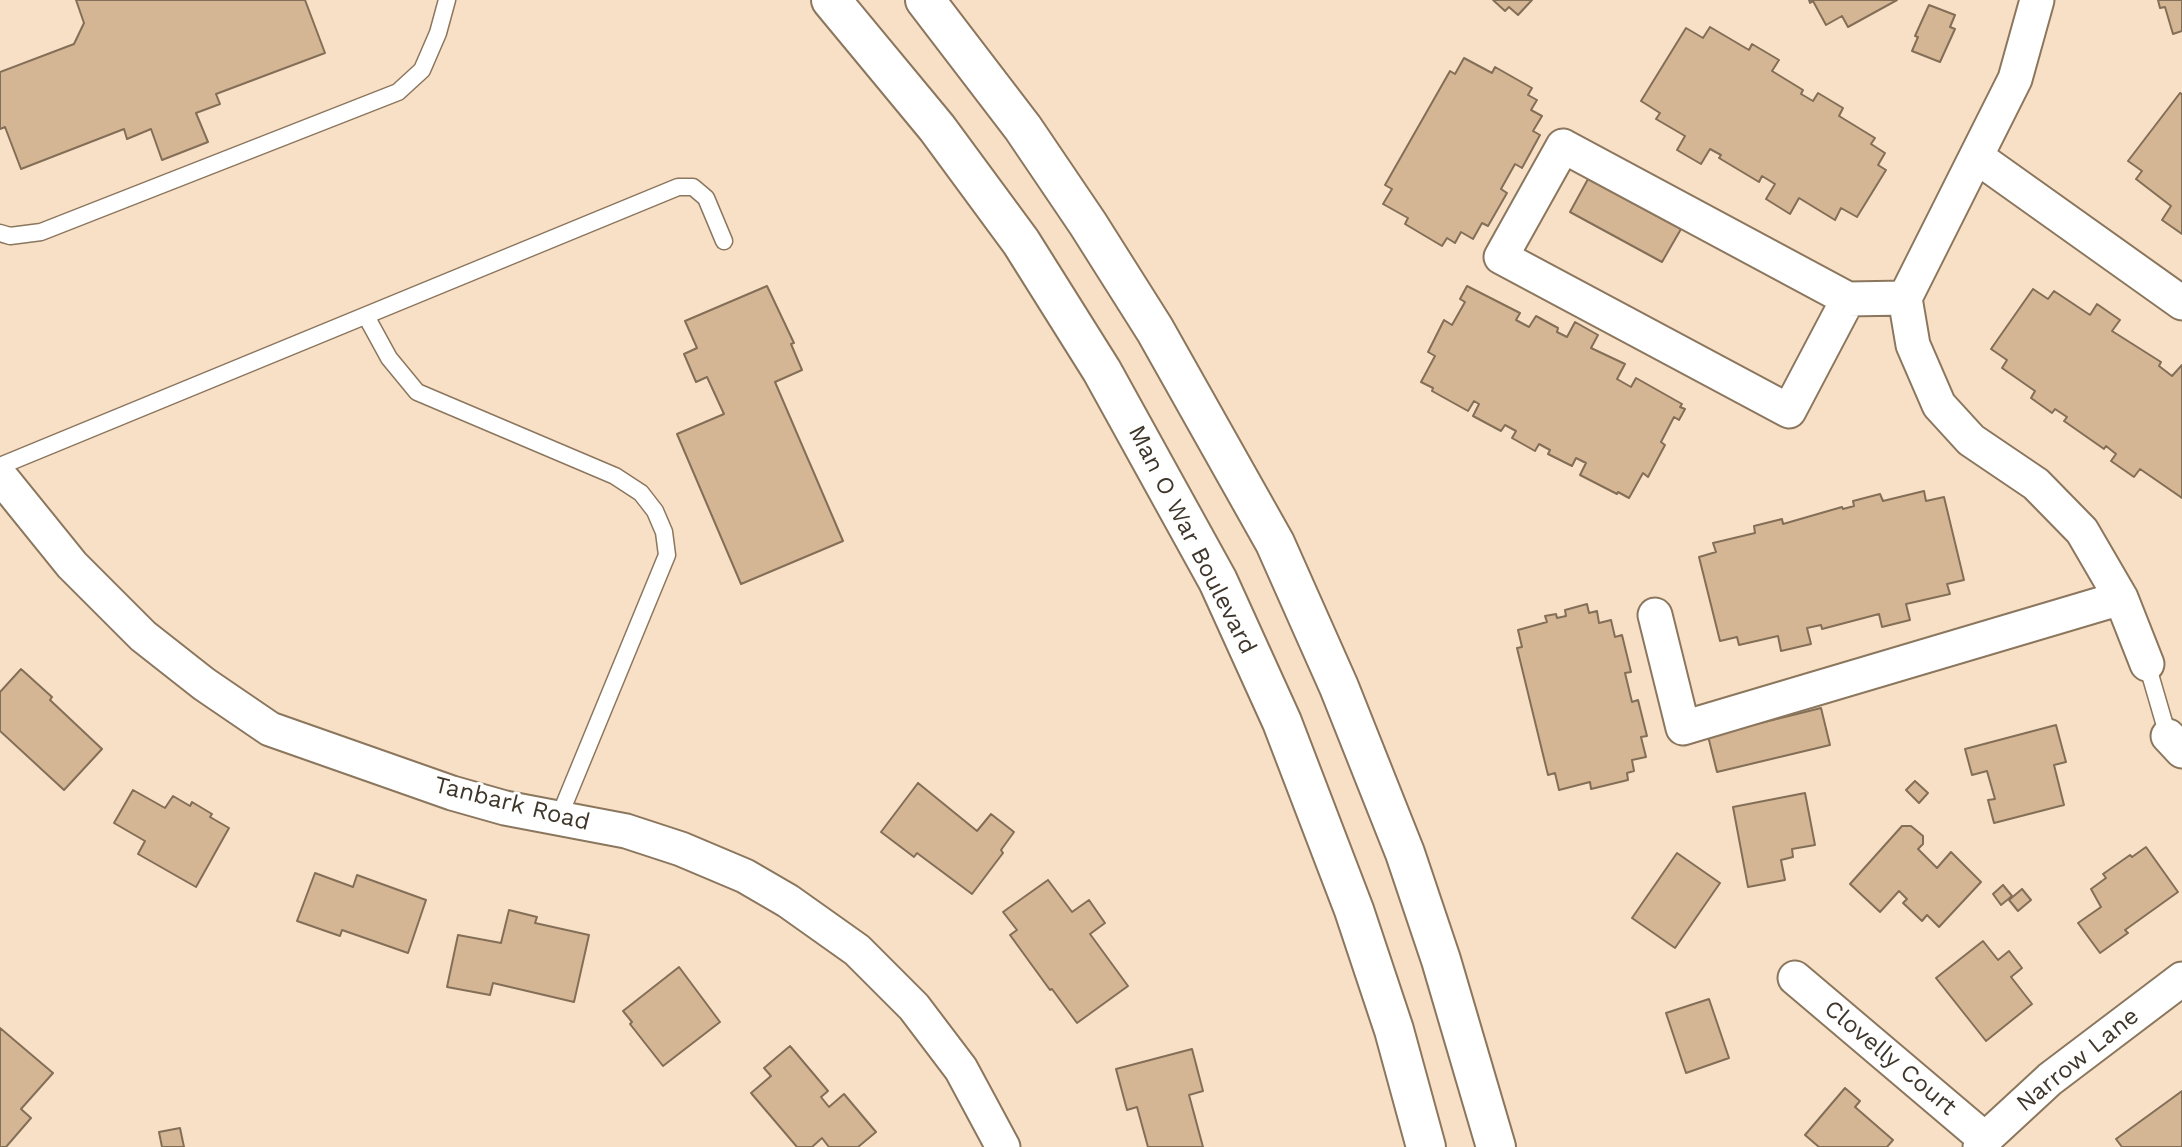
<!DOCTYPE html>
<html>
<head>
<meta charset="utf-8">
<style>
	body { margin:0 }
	canvas { display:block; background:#f8e0c6 }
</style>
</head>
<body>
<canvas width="2182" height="1147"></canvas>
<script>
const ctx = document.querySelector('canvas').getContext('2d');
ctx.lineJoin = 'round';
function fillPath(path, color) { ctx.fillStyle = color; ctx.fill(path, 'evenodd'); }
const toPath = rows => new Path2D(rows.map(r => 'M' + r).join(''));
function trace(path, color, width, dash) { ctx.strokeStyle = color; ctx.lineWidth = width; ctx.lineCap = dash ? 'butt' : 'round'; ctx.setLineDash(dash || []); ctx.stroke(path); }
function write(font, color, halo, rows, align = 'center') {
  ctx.font = font + ' "Work Sans",sans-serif'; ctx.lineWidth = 6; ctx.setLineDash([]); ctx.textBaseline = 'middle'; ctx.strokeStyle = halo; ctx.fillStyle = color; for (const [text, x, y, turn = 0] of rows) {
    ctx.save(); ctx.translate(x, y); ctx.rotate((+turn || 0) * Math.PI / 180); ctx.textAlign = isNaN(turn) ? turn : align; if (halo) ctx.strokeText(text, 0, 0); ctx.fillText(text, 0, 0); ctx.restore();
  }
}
const building = toPath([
	[76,0,305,0,325,53,216,94,220,104,196,113,208,142,162,160,151,129,127,139,124,129,21,169,5,127,0,129,0,72,74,44,84,23,76,0],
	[1493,0,1532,0,1518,15,1509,7,1505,11,1493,0],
	[1809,0,1897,0,1848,27,1842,16,1826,25,1813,1,1810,3,1809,0],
	[2158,0,2182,0,2182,31,2173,34,2165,7,2160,8,2158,0],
	[1929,5,1955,15,1950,27,1955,29,1940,62,1912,51,1918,37,1915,36,1929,5],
	[1710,27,1749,50,1752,44,1779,60,1772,71,1803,90,1801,94,1813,101,1818,93,1843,108,1839,116,1875,138,1871,144,1885,153,1878,165,1886,170,1857,217,1841,208,1835,220,1799,198,1790,214,1766,199,1775,184,1762,176,1759,182,1719,158,1721,155,1710,149,1701,164,1677,150,1685,136,1656,119,1660,113,1641,101,1686,28,1703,38,1710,27],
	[1464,58,1492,73,1495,67,1532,88,1528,95,1537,100,1531,110,1542,116,1533,131,1540,135,1522,168,1515,164,1501,189,1507,193,1488,226,1482,223,1473,239,1461,232,1455,243,1447,238,1442,246,1405,224,1408,218,1383,204,1392,189,1385,185,1450,71,1455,74,1464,58],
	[2180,93,2182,94,2182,234,2162,220,2171,206,2136,179,2142,171,2128,161,2180,93],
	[1588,179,1681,229,1662,262,1570,212,1588,179],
	[767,286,794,343,791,344,802,370,775,382,843,541,741,584,677,434,724,414,707,377,696,382,684,354,697,348,685,321,767,286],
	[1467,286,1520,313,1516,320,1529,327,1536,316,1558,328,1557,332,1567,337,1575,322,1598,335,1591,348,1625,364,1617,379,1631,387,1636,378,1682,404,1680,407,1685,409,1679,420,1674,417,1661,442,1665,445,1648,477,1643,473,1629,498,1618,492,1617,494,1580,475,1586,463,1576,458,1572,466,1548,454,1550,450,1539,444,1535,451,1512,438,1516,431,1505,425,1501,431,1473,416,1479,404,1474,401,1468,411,1432,391,1433,388,1421,382,1435,356,1428,352,1444,320,1452,325,1465,302,1460,299,1467,286],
	[2033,289,2048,299,2054,291,2090,315,2097,304,2120,320,2112,331,2161,362,2159,366,2172,376,2182,365,2182,498,2140,469,2134,477,2111,461,2116,454,2106,446,2104,449,2064,421,2067,417,2055,409,2052,413,2031,398,2035,391,2002,368,2007,360,1991,349,2033,289],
	[1924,491,1926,501,1944,497,1964,580,1947,584,1950,594,1906,604,1910,620,1882,627,1879,614,1822,629,1821,625,1807,628,1811,644,1781,651,1778,636,1739,645,1737,637,1720,641,1699,557,1716,552,1713,543,1755,533,1754,526,1782,519,1783,524,1842,507,1843,509,1854,506,1853,501,1880,494,1883,501,1924,491],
	[1587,604,1589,613,1597,611,1599,623,1611,620,1615,637,1622,635,1631,672,1625,673,1632,702,1638,700,1647,736,1641,737,1646,757,1632,760,1634,771,1627,773,1628,780,1591,789,1590,782,1559,790,1555,773,1548,775,1517,648,1522,647,1518,630,1547,622,1545,616,1556,614,1557,618,1566,616,1565,610,1587,604],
	[21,669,52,697,50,700,102,749,64,790,0,731,0,692,21,669],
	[1821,708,1830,745,1717,772,1708,736,1821,708],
	[2056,725,2066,762,2054,765,2064,805,1994,823,1988,800,1995,799,1987,771,1972,775,1965,749,2056,725],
	[1915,781,1928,793,1919,803,1906,790,1915,781],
	[918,783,977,831,991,814,1014,832,1001,850,1003,853,972,894,917,853,914,857,881,832,918,783],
	[133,790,165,808,173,796,190,806,192,802,212,814,210,817,229,828,196,887,138,854,145,841,114,823,133,790],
	[1805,793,1815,845,1792,849,1793,857,1781,860,1785,880,1748,887,1733,807,1805,793],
	[1902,826,1911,826,1923,836,1923,844,1918,849,1937,868,1951,852,1981,882,1939,927,1927,915,1922,921,1903,903,1907,899,1899,891,1880,912,1850,884,1902,826],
	[2146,847,2178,892,2125,930,2128,933,2100,953,2078,923,2101,907,2091,889,2106,878,2103,874,2130,855,2132,857,2146,847],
	[1677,853,1720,883,1675,948,1632,918,1677,853],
	[315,873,353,887,357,875,426,900,408,953,342,930,340,936,297,921,315,873],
	[1048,880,1072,912,1089,900,1105,923,1090,934,1128,986,1077,1023,1052,989,1050,990,1010,935,1017,930,1003,912,1048,880],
	[2003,885,2012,896,2001,905,1993,894,2003,885],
	[2022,889,2031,900,2018,911,2009,900,2022,889],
	[509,910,537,917,535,923,589,935,574,1002,493,983,490,995,447,987,458,935,501,943,509,910],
	[1983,941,1998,960,2009,951,2022,968,2011,977,2032,1004,1986,1041,1936,978,1983,941],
	[679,967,720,1022,663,1066,630,1024,632,1022,623,1011,679,967],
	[1709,999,1729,1058,1686,1073,1666,1013,1709,999],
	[0,1028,53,1073,21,1109,31,1118,6,1147,0,1147,0,1028],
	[790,1046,828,1091,821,1097,829,1107,844,1094,876,1132,858,1147,829,1147,822,1138,812,1147,797,1147,751,1093,771,1076,764,1068,790,1046],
	[1192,1049,1203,1091,1189,1095,1203,1147,1148,1147,1137,1107,1127,1110,1116,1069,1192,1049],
	[1845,1088,1860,1101,1855,1107,1893,1140,1887,1147,1819,1147,1805,1135,1845,1088],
	[2182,1091,2182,1147,2122,1147,2116,1139,2182,1091],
	[180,1128,184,1147,162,1147,159,1132,180,1128]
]);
fillPath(building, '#d5b694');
trace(building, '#836e57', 2);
const service = toPath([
	[0,233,10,236,41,232,398,92,422,70,438,33,447,0],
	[366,316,389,358,417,392,615,476,641,493,655,511,664,532,667,555,559,817],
	[0,466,678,187,693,187,706,198,724,241],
	[2147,664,2168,736]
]);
const minor = toPath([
	[2037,0,2015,79,1905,298,1913,345,1939,405,1971,440,2036,484,2082,531,2121,598,2147,664],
	[1563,146,1848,299,1789,411,1501,257,1563,146],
	[1977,157,2182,303],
	[1848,299,1905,298],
	[0,476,72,565,143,636,204,684,270,729,452,793,505,808,626,831,681,849,745,876,788,901,857,950,914,1007,961,1069,1003,1147],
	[1655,615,1683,728,2121,598],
	[2168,736,2182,751],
	[1795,978,1985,1139],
	[1980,1147,1985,1139,2050,1079,2182,979]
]);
const primary = toPath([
	[831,0,937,128,1021,242,1102,371,1218,581,1282,722,1354,910,1394,1030,1426,1147],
	[925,0,1023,128,1088,224,1155,330,1275,543,1339,687,1405,853,1441,960,1496,1147]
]);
trace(service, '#8b765e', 19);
trace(minor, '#8b765e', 37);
trace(primary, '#8b765e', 42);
trace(service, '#fff', 16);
trace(minor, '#fff', 33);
trace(primary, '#fff', 38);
write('24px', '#3f362b', '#fff', [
	["Man O War Boulevard",1192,540,63],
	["Tanbark Road",512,804,14],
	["Clovelly Court",1890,1058,40],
	["Narrow Lane",2078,1060,-39]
]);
</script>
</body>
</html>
